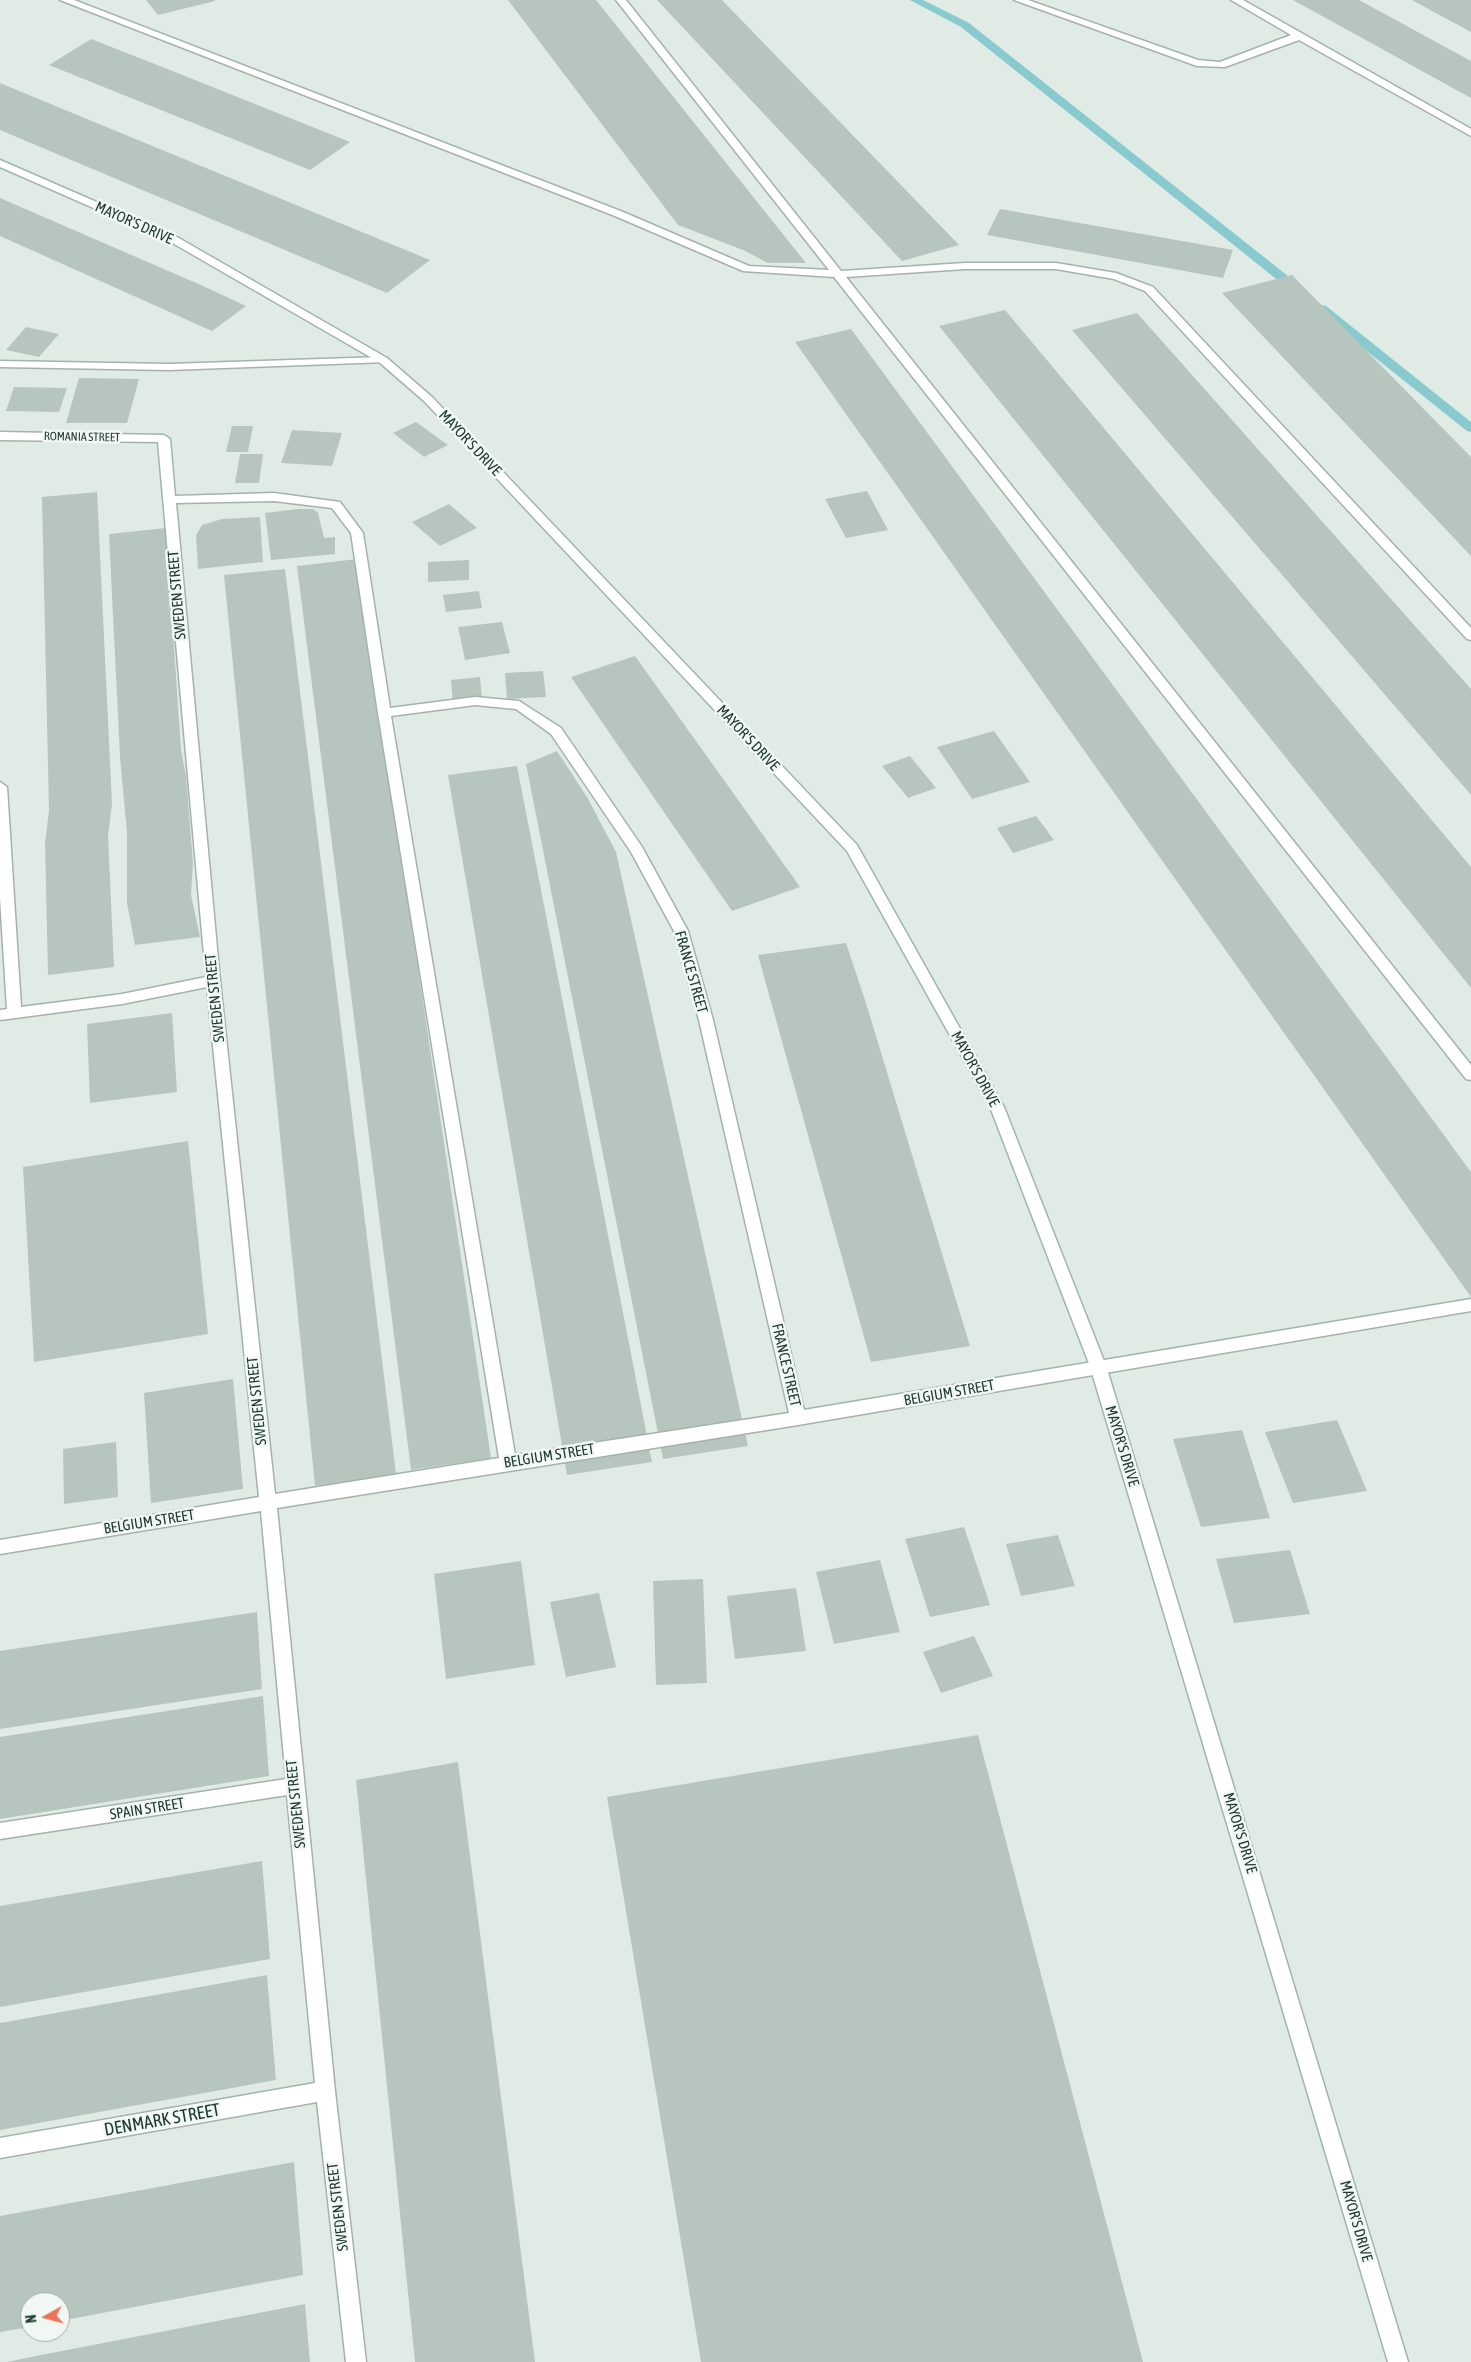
<!DOCTYPE html>
<html>
<head>
<meta charset="utf-8">
<style>
	body { margin:0 }
	#map { position:relative; width:1471px; height:2362px; overflow:hidden; background:#e0ebe5; font-family:"Asap Condensed",sans-serif }
	canvas { display:block }
	.north { position:absolute; left:20px; top:2292px; width:50px; height:50px; box-sizing:border-box; background:#f1f8f4; border:1px solid #9eaca6; border-radius:50%; rotate:263deg; font-size:14px; font-weight:700; line-height:20px; text-align:center; color:#213b32 }
	.north::after { content:''; display:block; margin:auto; width:18px; height:22px; background:#ef735a; clip-path:polygon(50% 0,100% 100%,50% 72%,0 100%) }
</style>
</head>
<body>
<div id="map">
<canvas width="1471" height="2362"></canvas>
<div class="north">N</div>
</div>
<script>
const ctx = document.querySelector('canvas').getContext('2d');
ctx.lineJoin = 'round';
const toPath = rows => new Path2D(rows.map(r => 'M' + r).join(''));
function fillPath(path, color) { ctx.fillStyle = color; ctx.fill(path, 'evenodd'); }
function trace(path, color, width, dash) { ctx.strokeStyle = color; ctx.lineWidth = width; ctx.lineCap = dash ? 'butt' : 'round'; ctx.setLineDash(dash || []); ctx.stroke(path); }
function write(font, color, halo, rows, align = 'center') {
  ctx.font = font + ' "Asap Condensed",sans-serif'; ctx.lineWidth = 5; ctx.setLineDash([]); ctx.textBaseline = 'middle'; ctx.strokeStyle = halo; ctx.fillStyle = color; for (const [text, x, y, turn = 0] of rows) {
    ctx.save(); ctx.translate(x, y); ctx.rotate((+turn || 0) * Math.PI / 180); ctx.textAlign = isNaN(turn) ? turn : align; if (halo) ctx.strokeText(text, 0, 0); ctx.fillText(text, 0, 0); ctx.restore();
  }
}
fillPath(toPath([
	[910,0,923,0,969,23,1303,288,1305,291,1303,294,1295,294,961,27,910,0],
	[1322,305,1326,306,1471,422,1471,432,1467,431,1318,312,1316,309,1318,306,1322,305]
]), '#89cacf');
fillPath(toPath([
	[146,0,215,0,215,1,158,15],
	[508,0,596,0,806,263,768,263,743,250,678,225],
	[657,0,722,0,959,245,902,261],
	[1293,0,1359,0,1471,61,1471,98],
	[1412,0,1471,0,1471,32,1432,11],
	[91,39,175,72,350,142,310,170,49,65],
	[0,83,116,131,430,260,387,293,0,130],
	[0,198,203,286,246,306,212,331,0,236],
	[1000,209,1057,219,1233,250,1223,278,987,235],
	[1292,275,1471,457,1471,556,1222,293],
	[1005,310,1471,867,1471,988,939,326],
	[1137,313,1471,689,1471,795,1072,330],
	[26,327,59,334,39,357,6,350],
	[851,329,1471,1172,1471,1297,795,342],
	[79,378,139,379,127,423,66,423],
	[14,387,67,388,59,412,6,411],
	[416,422,448,445,424,457,393,433],
	[232,426,253,426,248,452,226,452],
	[292,430,342,433,332,466,281,463],
	[240,454,263,454,259,483,235,483],
	[867,491,888,530,846,538,825,499],
	[97,492,112,804,108,836,114,967,48,975,45,843,49,811,42,497],
	[449,504,477,528,440,546,412,522],
	[298,509,313,509,318,513,324,538,335,537,335,554,271,560,265,513],
	[260,517,263,562,198,569,196,535,202,525,222,519],
	[166,528,181,750,186,776,193,863,191,895,200,937,135,945,127,903,127,833,120,757,109,534],
	[357,559,491,1458,411,1470,297,566],
	[469,560,469,580,428,582,428,562],
	[285,569,396,1474,315,1486,224,575],
	[479,591,482,608,446,612,443,595],
	[502,622,510,653,465,660,458,627],
	[635,656,731,790,800,887,732,911,571,677],
	[543,671,546,697,507,699,505,673],
	[480,677,482,700,453,702,451,680],
	[994,731,1030,782,972,799,937,747],
	[557,751,587,797,616,852,748,1446,663,1459,526,764],
	[910,756,936,788,908,798,882,766],
	[517,766,652,1462,567,1475,448,775],
	[1036,816,1054,840,1013,853,997,828],
	[846,943,866,1003,970,1346,871,1362,758,955],
	[172,1013,177,1092,90,1103,87,1024],
	[188,1141,208,1334,34,1362,23,1167],
	[233,1379,243,1489,151,1503,144,1393],
	[1337,1420,1367,1491,1293,1503,1265,1432],
	[1242,1430,1270,1518,1201,1527,1173,1439],
	[116,1442,118,1497,64,1504,63,1449],
	[964,1527,990,1605,930,1617,905,1539],
	[1058,1535,1075,1586,1021,1596,1006,1544],
	[1290,1550,1310,1614,1234,1623,1216,1559],
	[880,1560,900,1632,834,1644,816,1572],
	[521,1561,535,1665,446,1679,434,1574],
	[703,1579,707,1683,656,1685,653,1581],
	[796,1588,806,1651,735,1659,727,1596],
	[599,1593,616,1667,566,1677,550,1602],
	[257,1612,262,1689,0,1729,0,1651],
	[974,1636,993,1676,941,1693,923,1652],
	[263,1696,269,1776,0,1819,0,1737],
	[978,1735,1143,2362,701,2362,607,1797],
	[458,1762,494,2043,535,2362,415,2362,356,1780],
	[262,1861,270,1959,0,2007,0,1906],
	[267,1975,276,2080,0,2130,0,2023],
	[294,2162,303,2275,60,2321,60,2302,30,2302,30,2327,0,2332,0,2216],
	[305,2304,310,2362,7,2362,41,2355]
]), '#b6c6be');
const street = toPath([
	[60,0,74,0,623,212,749,266,829,270,616,0,626,0,841,271,965,263,1056,263,1116,273,1153,287,1471,628,1471,640,1467,639,1145,291,1114,279,1056,269,965,269,846,277,1471,1065,1471,1080,1466,1079,834,277,743,271,615,216,60,0],
	[1014,0,1028,0,1198,60,1220,62,1291,35,1231,0,1243,0,1471,129,1471,136,1299,40,1225,67,1197,66,1014,0],
	[383,357,387,358,387,362,169,370,0,367,0,361,169,364,383,357],
	[0,432,164,435,170,439,175,496,274,493,340,502,363,533,390,708,475,697,519,701,561,728,642,847,688,931,713,1020,804,1410,1471,1299,1471,1311,798,1425,277,1508,335,2091,366,2362,346,2362,317,2102,0,2158,0,2138,315,2083,287,1795,0,1839,0,1823,286,1779,261,1511,0,1554,0,1540,259,1497,207,987,122,1004,0,1020,0,1010,7,1009,0,898,0,782,7,787,21,1007,122,994,206,977,158,442,0,440,0,432],
	[274,501,332,508,351,533,378,713,499,1458,275,1494,220,981,176,503,274,501],
	[475,705,516,709,551,734,631,852,674,931,699,1020,789,1413,515,1455,391,716,475,705]
]);
const secondary = toPath([
	[0,160,177,237,387,358,432,397,857,845,1004,1107,1106,1366,1408,2362,1388,2362,1090,1366,990,1107,847,851,424,401,379,362,169,241,0,167,0,160]
]);
trace(street, '#a3b3ac', 3);
trace(secondary, '#9fb6ac', 3);
fillPath(street, '#fff');
fillPath(secondary, '#fff');
write('12px', '#213b32', '#f1f8f4', [
	["ROMANIA STREET",82,437,1]
]);
write('15px', '#213b32', '#f1f8f4', [
	["MAYOR'S DRIVE",134,223,24],
	["MAYOR'S DRIVE",470,443,47],
	["SWEDEN STREET",177,595,-95],
	["MAYOR'S DRIVE",748,738,47],
	["FRANCE STREET",691,972,74],
	["SWEDEN STREET",215,998,-96],
	["MAYOR'S DRIVE",975,1069,61],
	["FRANCE STREET",786,1365,77],
	["BELGIUM STREET",949,1393,-10],
	["SWEDEN STREET",257,1401,-96],
	["MAYOR'S DRIVE",1122,1446,73],
	["BELGIUM STREET",549,1456,-9],
	["BELGIUM STREET",149,1522,-9],
	["SWEDEN STREET",296,1804,-96],
	["SPAIN STREET",147,1809,-9],
	["MAYOR'S DRIVE",1240,1833,73],
	["SWEDEN STREET",338,2207,-97],
	["MAYOR'S DRIVE",1356,2221,74]
]);
write('18px', '#213b32', '#f1f8f4', [
	["DENMARK STREET",162,2120,-10]
]);
</script>
</body>
</html>
